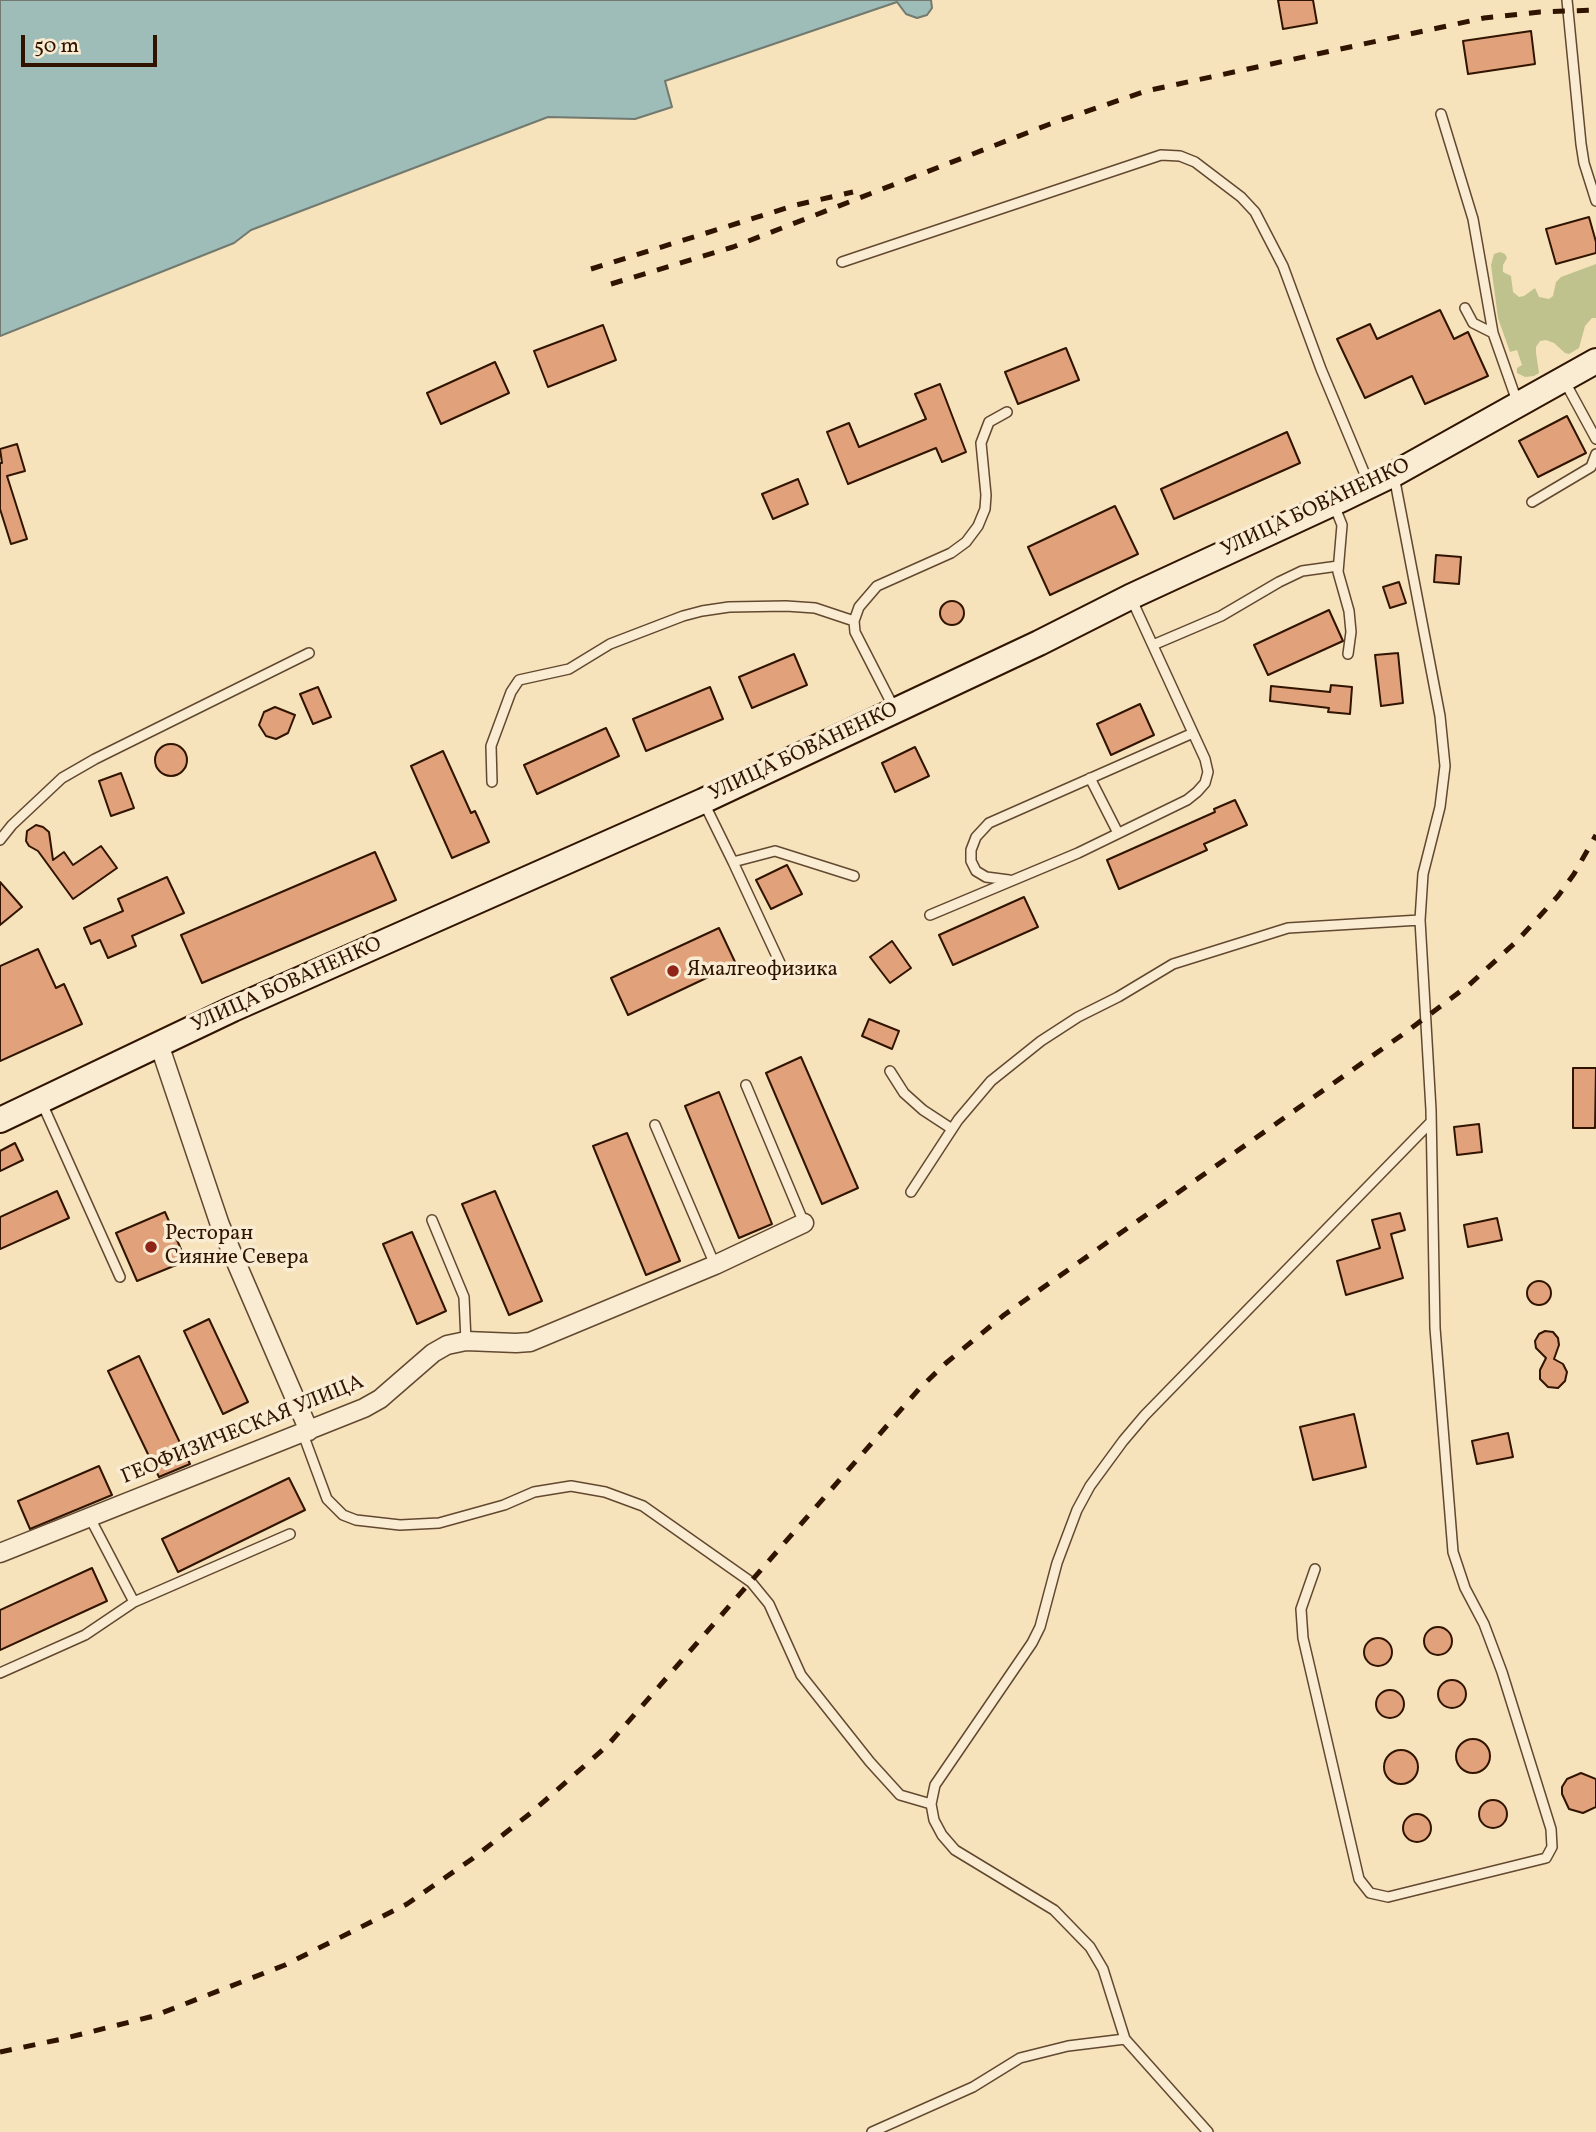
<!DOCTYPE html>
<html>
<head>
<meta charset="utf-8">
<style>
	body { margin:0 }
	#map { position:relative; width:1596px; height:2132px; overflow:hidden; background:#f6e2bb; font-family:Vollkorn,serif }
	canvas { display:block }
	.scale { position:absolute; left:21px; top:35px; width:136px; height:32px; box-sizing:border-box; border:4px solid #301400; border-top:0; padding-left:9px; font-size:21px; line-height:24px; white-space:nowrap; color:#301400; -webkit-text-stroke:5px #f9ecd3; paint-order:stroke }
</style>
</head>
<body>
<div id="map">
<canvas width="1596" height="2132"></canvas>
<div class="scale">50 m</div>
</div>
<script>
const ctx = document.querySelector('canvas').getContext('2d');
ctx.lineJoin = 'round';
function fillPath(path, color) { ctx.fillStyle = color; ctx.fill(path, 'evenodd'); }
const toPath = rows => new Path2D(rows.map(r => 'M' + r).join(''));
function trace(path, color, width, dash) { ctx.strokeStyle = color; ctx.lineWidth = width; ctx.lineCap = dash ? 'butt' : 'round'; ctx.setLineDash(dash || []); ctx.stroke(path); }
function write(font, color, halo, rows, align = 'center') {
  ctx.font = font + ' Vollkorn,serif'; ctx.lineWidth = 7; ctx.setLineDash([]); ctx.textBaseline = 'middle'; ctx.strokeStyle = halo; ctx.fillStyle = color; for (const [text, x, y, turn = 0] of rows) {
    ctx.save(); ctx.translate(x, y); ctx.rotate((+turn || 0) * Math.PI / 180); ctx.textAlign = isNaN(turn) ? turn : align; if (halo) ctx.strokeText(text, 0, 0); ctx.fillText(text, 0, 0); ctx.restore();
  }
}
fillPath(toPath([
	[1500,252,1505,254,1507,258,1503,265,1503,272,1511,276,1513,292,1519,297,1524,296,1535,288,1539,297,1549,299,1553,296,1556,282,1561,277,1596,264,1596,318,1592,318,1585,326,1579,348,1569,354,1565,353,1554,343,1546,340,1540,341,1536,347,1536,353,1539,373,1534,376,1525,377,1517,373,1517,368,1522,365,1517,350,1510,352,1498,318,1491,265,1494,254]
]), '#c0c28d');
const water = toPath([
	[0,0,931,0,932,8,927,15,917,18,906,14,897,2,665,81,672,107,635,119,548,117,251,230,234,243,0,336,0,0]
]);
fillPath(water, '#9ebcb8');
trace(water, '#72796e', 2);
const building = toPath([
	[1278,0,1313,0,1317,23,1283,29,1278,0],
	[1531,31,1535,64,1468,74,1463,41,1531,31],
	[1589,217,1596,242,1596,253,1556,264,1546,229,1589,217],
	[1440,310,1454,339,1468,332,1488,376,1425,404,1412,376,1365,398,1337,339,1370,324,1377,339,1440,310],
	[603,325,616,360,548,387,534,351,603,325],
	[1066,348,1079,380,1018,404,1005,372,1066,348],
	[495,362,509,393,441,424,427,393,495,362],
	[940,384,966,452,942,462,936,448,848,484,827,432,849,423,859,447,926,419,915,394,940,384],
	[1567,416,1586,453,1538,477,1519,441,1567,416],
	[1287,432,1300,463,1174,519,1161,489,1287,432],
	[17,444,25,471,7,476,27,539,11,544,0,509,0,463,2,463,0,449,17,444],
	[798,479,808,504,773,519,762,494,798,479],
	[1115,506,1138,554,1050,595,1028,547,1115,506],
	[1436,555,1461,557,1459,584,1434,582,1436,555],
	[1399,582,1406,603,1390,608,1383,587,1399,582],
	'940 613a12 12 0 1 1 24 0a12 12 0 1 1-24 0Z',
	[1329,610,1343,641,1268,675,1254,645,1329,610],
	[1398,653,1403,703,1381,706,1375,655,1398,653],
	[794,654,807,685,752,708,739,677,794,654],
	[1331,685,1352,687,1350,714,1328,712,1329,708,1270,701,1271,686,1330,692,1331,685],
	[318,687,331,717,313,724,300,694,318,687],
	[710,687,723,719,646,751,633,719,710,687],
	[1140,704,1154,735,1111,755,1097,724,1140,704],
	[275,707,295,715,288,733,276,739,266,736,259,725,264,712,275,707],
	[606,728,619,756,537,794,524,765,606,728],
	'155 760a16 16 0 1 1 32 0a16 16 0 1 1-32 0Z',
	[915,747,929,776,895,792,882,763,915,747],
	[443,751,471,813,475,811,489,842,452,858,411,766,443,751],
	[121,773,134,808,111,816,99,781,121,773],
	[1235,800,1247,825,1204,844,1207,850,1119,889,1107,860,1215,812,1214,809,1235,800],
	[36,825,43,827,49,832,53,860,64,852,73,865,101,846,117,868,73,899,38,851,29,846,26,841,27,831,36,825],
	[375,852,396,900,202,983,181,935,375,852],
	[787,865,802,894,771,909,756,880,787,865],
	[167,877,184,913,132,936,136,946,108,958,100,940,91,944,84,928,123,911,118,899,167,877],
	[0,882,22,907,0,925,0,882],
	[1024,897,1038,927,953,965,939,935,1024,897],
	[719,928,736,964,628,1015,611,978,719,928],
	[892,941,911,968,890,983,870,957,892,941],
	[38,949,56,988,64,984,82,1024,0,1061,0,966,38,949],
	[869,1019,899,1031,892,1049,862,1036,869,1019],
	[801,1057,858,1188,822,1204,766,1073,801,1057],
	[1573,1068,1596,1068,1595,1128,1573,1128,1573,1068],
	[719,1092,772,1224,739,1238,685,1106,719,1092],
	[1479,1124,1482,1152,1457,1155,1454,1127,1479,1124],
	[627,1133,680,1261,646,1275,593,1146,627,1133],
	[15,1143,23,1160,0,1171,0,1151,15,1143],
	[57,1191,69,1218,0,1249,0,1217,57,1191],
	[495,1191,542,1301,509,1315,462,1204,495,1191],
	[165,1212,186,1261,137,1281,116,1233,165,1212],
	[1400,1213,1405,1230,1391,1234,1403,1278,1346,1295,1337,1261,1380,1248,1372,1220,1400,1213],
	[1497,1218,1502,1240,1468,1247,1464,1225,1497,1218],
	[412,1232,446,1311,417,1324,383,1244,412,1232],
	'1527 1293a12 12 0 1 1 24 0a12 12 0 1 1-24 0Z',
	[209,1319,248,1402,223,1414,184,1331,209,1319],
	[1545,1331,1553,1332,1558,1338,1559,1345,1554,1359,1563,1364,1567,1372,1565,1381,1558,1388,1548,1387,1540,1379,1540,1370,1546,1358,1536,1348,1535,1341,1539,1334,1545,1331],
	[139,1356,190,1464,159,1477,108,1371,139,1356],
	[1354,1414,1366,1467,1313,1480,1300,1427,1354,1414],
	[1508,1433,1513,1457,1477,1464,1472,1441,1508,1433],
	[99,1466,112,1495,30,1529,18,1501,99,1466],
	[289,1478,305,1510,178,1572,162,1539,289,1478],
	[92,1568,107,1601,0,1650,0,1610,92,1568],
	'1424 1641a14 14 0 1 1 28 0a14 14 0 1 1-28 0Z',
	'1364 1652a14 14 0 1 1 28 0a14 14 0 1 1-28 0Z',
	'1438 1694a14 14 0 1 1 28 0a14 14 0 1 1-28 0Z',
	'1376 1704a14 14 0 1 1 28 0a14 14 0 1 1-28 0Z',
	'1456 1756a17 17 0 1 1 34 0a17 17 0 1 1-34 0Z',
	'1384 1767a17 17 0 1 1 34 0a17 17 0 1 1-34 0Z',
	[1581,1773,1596,1779,1596,1807,1583,1813,1569,1809,1562,1794,1562,1787,1567,1779,1581,1773],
	'1479 1814a14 14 0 1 1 28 0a14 14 0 1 1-28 0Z',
	'1403 1828a14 14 0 1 1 28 0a14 14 0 1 1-28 0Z'
]);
fillPath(building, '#e0a17b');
trace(building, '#301400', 2);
const lane = toPath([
	[1567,0,1581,144,1584,163,1596,201],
	[1441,114,1473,219,1493,333,1518,404],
	[842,262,1161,155,1180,156,1195,162,1241,197,1255,212,1283,266,1321,369,1369,484],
	[1465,308,1473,323,1493,333],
	[1565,382,1596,439],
	[1532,502,1591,467,1596,454],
	[1334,505,1342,525,1338,572,1349,611,1351,632,1348,654],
	[1153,645,1221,616,1279,582,1302,571,1338,566],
	[895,710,855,632,854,621,859,607,877,586,951,553,966,542,978,526,985,509,986,495,981,443,989,422,1007,412],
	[1090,778,1118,833],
	[492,782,491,746,511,692,519,680,569,669,610,644,683,616,702,611,729,607,786,606,815,608,854,621],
	[703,801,733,862,775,851,854,876],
	[0,840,12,825,62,778,95,759,309,653],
	[733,862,780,963],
	[1009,880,986,877,976,871,971,861,971,850,976,837,989,823,1193,733],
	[930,915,1078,853,1187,800,1197,792,1205,783,1208,772,1205,759,1131,598],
	[890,1071,904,1093,923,1110,952,1129],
	[746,1085,804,1223],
	[41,1101,120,1277],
	[655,1125,715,1265],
	[911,1192,958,1120,991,1081,1041,1041,1078,1017,1118,997,1173,964,1288,928,1420,920],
	[432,1220,464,1297,466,1341],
	[303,1434,327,1499,343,1515,356,1520,400,1525,439,1523,504,1505,534,1492,571,1486,605,1492,643,1506,751,1582,769,1604,801,1675,870,1762,900,1795,931,1804],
	[90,1518,134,1602,290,1534],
	[1315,1569,1301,1609,1303,1638,1359,1879,1370,1893,1388,1897,1546,1858,1552,1847,1551,1829,1502,1672,1484,1624,1465,1588,1453,1552,1435,1328,1431,1110,1420,920,1423,874,1440,807,1445,766,1440,716,1394,476],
	[0,1673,85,1635,134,1602],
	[1125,2039,1103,1969,1090,1947,1054,1910,955,1850,942,1835,934,1820,931,1804,935,1785,1032,1643,1040,1627,1057,1563,1077,1510,1090,1486,1123,1441,1145,1415,1431,1122],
	[872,2132,973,2087,1020,2058,1068,2046,1125,2039,1208,2132]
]);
const street = toPath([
	[159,1044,220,1225,309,1431],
	[0,1553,364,1408,380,1399,433,1353,447,1345,466,1341,516,1343,530,1342,715,1265,804,1223]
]);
const secondary = toPath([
	[0,1120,233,1009,703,801,1039,643,1130,597,1342,499,1394,474,1596,361]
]);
trace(lane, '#62482f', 12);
trace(street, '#62482f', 21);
trace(secondary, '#301400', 28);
trace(lane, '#f9ecd3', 9);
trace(street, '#f9ecd3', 18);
trace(secondary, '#f9ecd3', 24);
trace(toPath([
	[591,269,796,205,853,192],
	[611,284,733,247,1050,124,1146,91,1484,18,1540,12,1596,10],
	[0,2052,62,2039,154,2016,285,1965,407,1904,472,1859,532,1812,607,1746,919,1389,946,1363,1004,1315,1402,1035,1469,985,1517,941,1558,896,1574,874,1596,835]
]), '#301400', 5, [12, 12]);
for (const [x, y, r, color] of [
	[673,971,7,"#8f2418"],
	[151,1247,7,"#8f2418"]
]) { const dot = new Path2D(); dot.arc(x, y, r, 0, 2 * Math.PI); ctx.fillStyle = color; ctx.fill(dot); trace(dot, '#f9ecd3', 2.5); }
write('21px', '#301400', '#f9ecd3', [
	["УЛИЦА БОВАНЕНКО",1316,509,-25],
	["УЛИЦА БОВАНЕНКО",804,753,-25],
	["УЛИЦА БОВАНЕНКО",287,986,-24],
	["ГЕОФИЗИЧЕСКАЯ УЛИЦА",243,1431,-22]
]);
write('21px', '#301400', '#f9ecd3', [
	["Ямалгеофизика",687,971],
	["Ресторан",165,1235],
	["Сияние Севера",165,1259]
], 'left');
</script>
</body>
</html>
